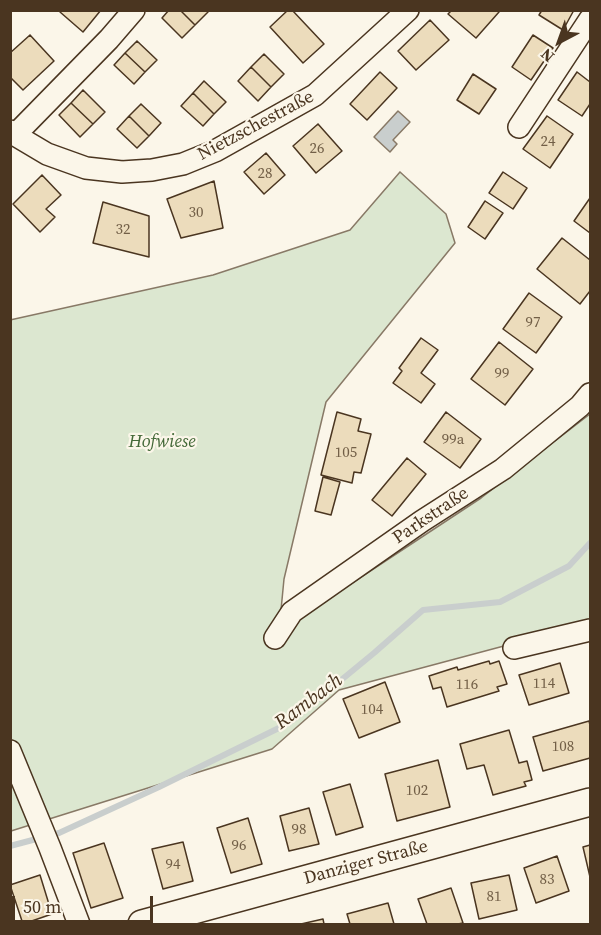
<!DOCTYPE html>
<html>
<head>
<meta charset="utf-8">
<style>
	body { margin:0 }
	#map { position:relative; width:601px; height:935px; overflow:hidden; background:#fbf6e9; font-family:"Source Serif 4",serif }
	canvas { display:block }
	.frame { position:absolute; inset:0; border:12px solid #4a3520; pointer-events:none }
	.north { position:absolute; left:529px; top:12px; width:60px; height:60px; -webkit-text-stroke:4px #fbf6e9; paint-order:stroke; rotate:221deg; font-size:16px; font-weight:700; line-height:24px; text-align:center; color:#4a3520 }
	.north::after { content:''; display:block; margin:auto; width:21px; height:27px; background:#4a3520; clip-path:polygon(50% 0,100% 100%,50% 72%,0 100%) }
	.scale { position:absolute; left:12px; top:896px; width:141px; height:27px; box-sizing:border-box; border:3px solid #4a3520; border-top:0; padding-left:8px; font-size:18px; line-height:21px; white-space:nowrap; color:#4a3520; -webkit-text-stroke:4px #fbf6e9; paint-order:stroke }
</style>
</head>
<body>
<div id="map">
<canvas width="601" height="935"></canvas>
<div class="frame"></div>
<div class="north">N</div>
<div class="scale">50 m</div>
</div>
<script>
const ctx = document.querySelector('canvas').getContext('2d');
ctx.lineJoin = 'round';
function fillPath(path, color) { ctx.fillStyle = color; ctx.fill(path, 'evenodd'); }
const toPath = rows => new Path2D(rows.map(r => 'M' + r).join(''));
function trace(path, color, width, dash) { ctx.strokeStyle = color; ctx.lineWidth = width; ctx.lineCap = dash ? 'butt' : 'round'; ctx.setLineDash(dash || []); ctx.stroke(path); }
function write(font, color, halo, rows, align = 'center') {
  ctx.font = font + ' "Source Serif 4",serif'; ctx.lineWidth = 4.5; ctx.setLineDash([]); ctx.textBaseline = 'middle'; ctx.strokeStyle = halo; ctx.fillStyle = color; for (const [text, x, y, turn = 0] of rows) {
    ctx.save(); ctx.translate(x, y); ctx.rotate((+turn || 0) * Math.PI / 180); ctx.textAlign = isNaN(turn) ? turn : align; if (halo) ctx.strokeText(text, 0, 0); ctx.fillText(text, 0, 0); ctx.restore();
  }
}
const green = toPath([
	[400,172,446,214,455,243,326,402,284,579,281,610,349,585,481,498,590,414,590,623,339,690,272,749,11,831,10,320,213,275,350,230,400,172]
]);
fillPath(green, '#dce7d0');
trace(green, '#887966', 1.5);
const water = toPath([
	[398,111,410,122,393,140,397,144,390,152,374,137,398,111]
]);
fillPath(water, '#c9cecd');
trace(water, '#887966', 1.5);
trace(toPath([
	[10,846,59,833,159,787,289,723,374,653,423,610,500,602,569,566,590,543]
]), '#c9cecd', 6);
const building = toPath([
	[61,10,101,10,83,32,60,12,61,10],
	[169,10,180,10,195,25,182,38,162,18,169,10],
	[180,10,206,10,208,12,195,25,180,10],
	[288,10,292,10,324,44,303,63,270,27,288,10],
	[452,10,498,10,499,12,476,38,448,14,452,10],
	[542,10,574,10,563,30,539,15,542,10],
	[430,20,449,40,416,70,398,51,430,20],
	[30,35,54,61,23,90,10,77,10,53,30,35],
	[533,35,553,48,531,80,512,67,533,35],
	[137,41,157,60,145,72,125,53,137,41],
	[125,53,145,72,134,84,114,65,125,53],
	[264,54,284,74,271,87,251,67,264,54],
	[251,67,271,87,258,101,238,81,251,67],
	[380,72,397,88,367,120,350,104,380,72],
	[577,72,590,82,590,104,582,116,558,100,577,72],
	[473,74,496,89,479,114,457,100,473,74],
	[204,81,226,102,214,114,193,93,204,81],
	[83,90,105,112,93,124,71,103,83,90],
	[193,93,214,114,203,126,181,106,193,93],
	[71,103,93,124,80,137,59,115,71,103],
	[141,104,161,123,149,136,129,116,141,104],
	[129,116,149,136,137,148,117,129,129,116],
	[547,116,573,134,550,168,523,149,547,116],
	[318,124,342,151,316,173,293,146,318,124],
	[266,153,285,175,264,194,244,172,266,153],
	[503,172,527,188,513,209,489,193,503,172],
	[42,175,61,195,46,209,55,217,40,232,13,204,42,175],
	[214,181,223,228,181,238,167,199,214,181],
	[590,198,590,233,574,221,590,198],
	[485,201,503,213,485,239,468,227,485,201],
	[103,202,149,216,149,257,93,243,103,202],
	[562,238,590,260,590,291,580,304,537,269,562,238],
	[529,293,562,317,536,353,503,329,529,293],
	[421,338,438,350,421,373,435,384,421,403,393,383,402,371,399,368,421,338],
	[499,342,533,369,505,405,471,379,499,342],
	[337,412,361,419,358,431,371,434,361,473,354,472,352,483,321,475,337,412],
	[446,412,481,439,460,468,424,442,446,412],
	[407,458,426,474,392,516,372,500,407,458],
	[323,477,340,482,331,515,315,511,323,477],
	[489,661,490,664,499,661,507,684,497,687,499,691,447,707,441,687,433,689,429,676,457,667,458,670,489,661],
	[560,663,569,693,529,705,519,675,560,663],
	[385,682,400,722,359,738,343,699,385,682],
	[589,721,590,725,590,758,543,771,533,737,589,721],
	[509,730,519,763,527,761,532,780,524,782,526,786,493,795,484,765,467,769,460,744,509,730],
	[438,760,450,807,397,821,385,774,438,760],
	[350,784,363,827,336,835,323,792,350,784],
	[309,808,319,844,289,851,280,816,309,808],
	[248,818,262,864,231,873,217,828,248,818],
	[183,842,193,881,163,889,152,849,183,842],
	[104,843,123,898,91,908,73,853,104,843],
	[590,845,590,877,583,847,590,845],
	[557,856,569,891,536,903,524,868,557,856],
	[40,875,52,914,23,924,10,885,40,875],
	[509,875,517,910,479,919,471,883,509,875],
	[451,888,463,923,458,924,427,924,418,899,451,888],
	[388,903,394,924,350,924,347,914,388,903],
	[323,919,324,924,301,924,323,919]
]);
fillPath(building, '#ecdcbc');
trace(building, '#4a3520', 1.5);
const minor = toPath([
	[519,127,590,19],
	[10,131,15,135,47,154,86,168,122,172,152,170,183,164,215,151,315,95,408,10],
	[15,135,109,39,134,10],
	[275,638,292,612,422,521,503,469,580,406,590,394],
	[514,648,590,630],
	[10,751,50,848,79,924]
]);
const major = toPath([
	[142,924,590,802]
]);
trace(minor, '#4a3520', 24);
trace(major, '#4a3520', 30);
trace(minor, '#fbf6e9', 21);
trace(major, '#fbf6e9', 27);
write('15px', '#725f47', null, [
	["24",548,142],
	["26",317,149],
	["28",265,174],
	["30",196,213],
	["32",123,230],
	["97",533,323],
	["99",502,374],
	["99a",453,440],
	["105",346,453],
	["114",544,684],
	["116",467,685],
	["104",372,710],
	["108",563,747],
	["102",417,791],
	["98",299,830],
	["96",239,846],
	["94",173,865],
	["83",547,880],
	["81",494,897]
]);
write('18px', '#4a3520', '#fbf6e9', [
	["Nietzschestraße",256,126,-28],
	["Parkstraße",431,516,-34],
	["Danziger Straße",366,863,-15]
]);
write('italic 18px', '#436837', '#fbf6e9', [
	["Hofwiese",162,442]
]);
write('italic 20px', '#4a3520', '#fbf6e9', [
	["Rambach",309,702,-37]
]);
</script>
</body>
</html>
